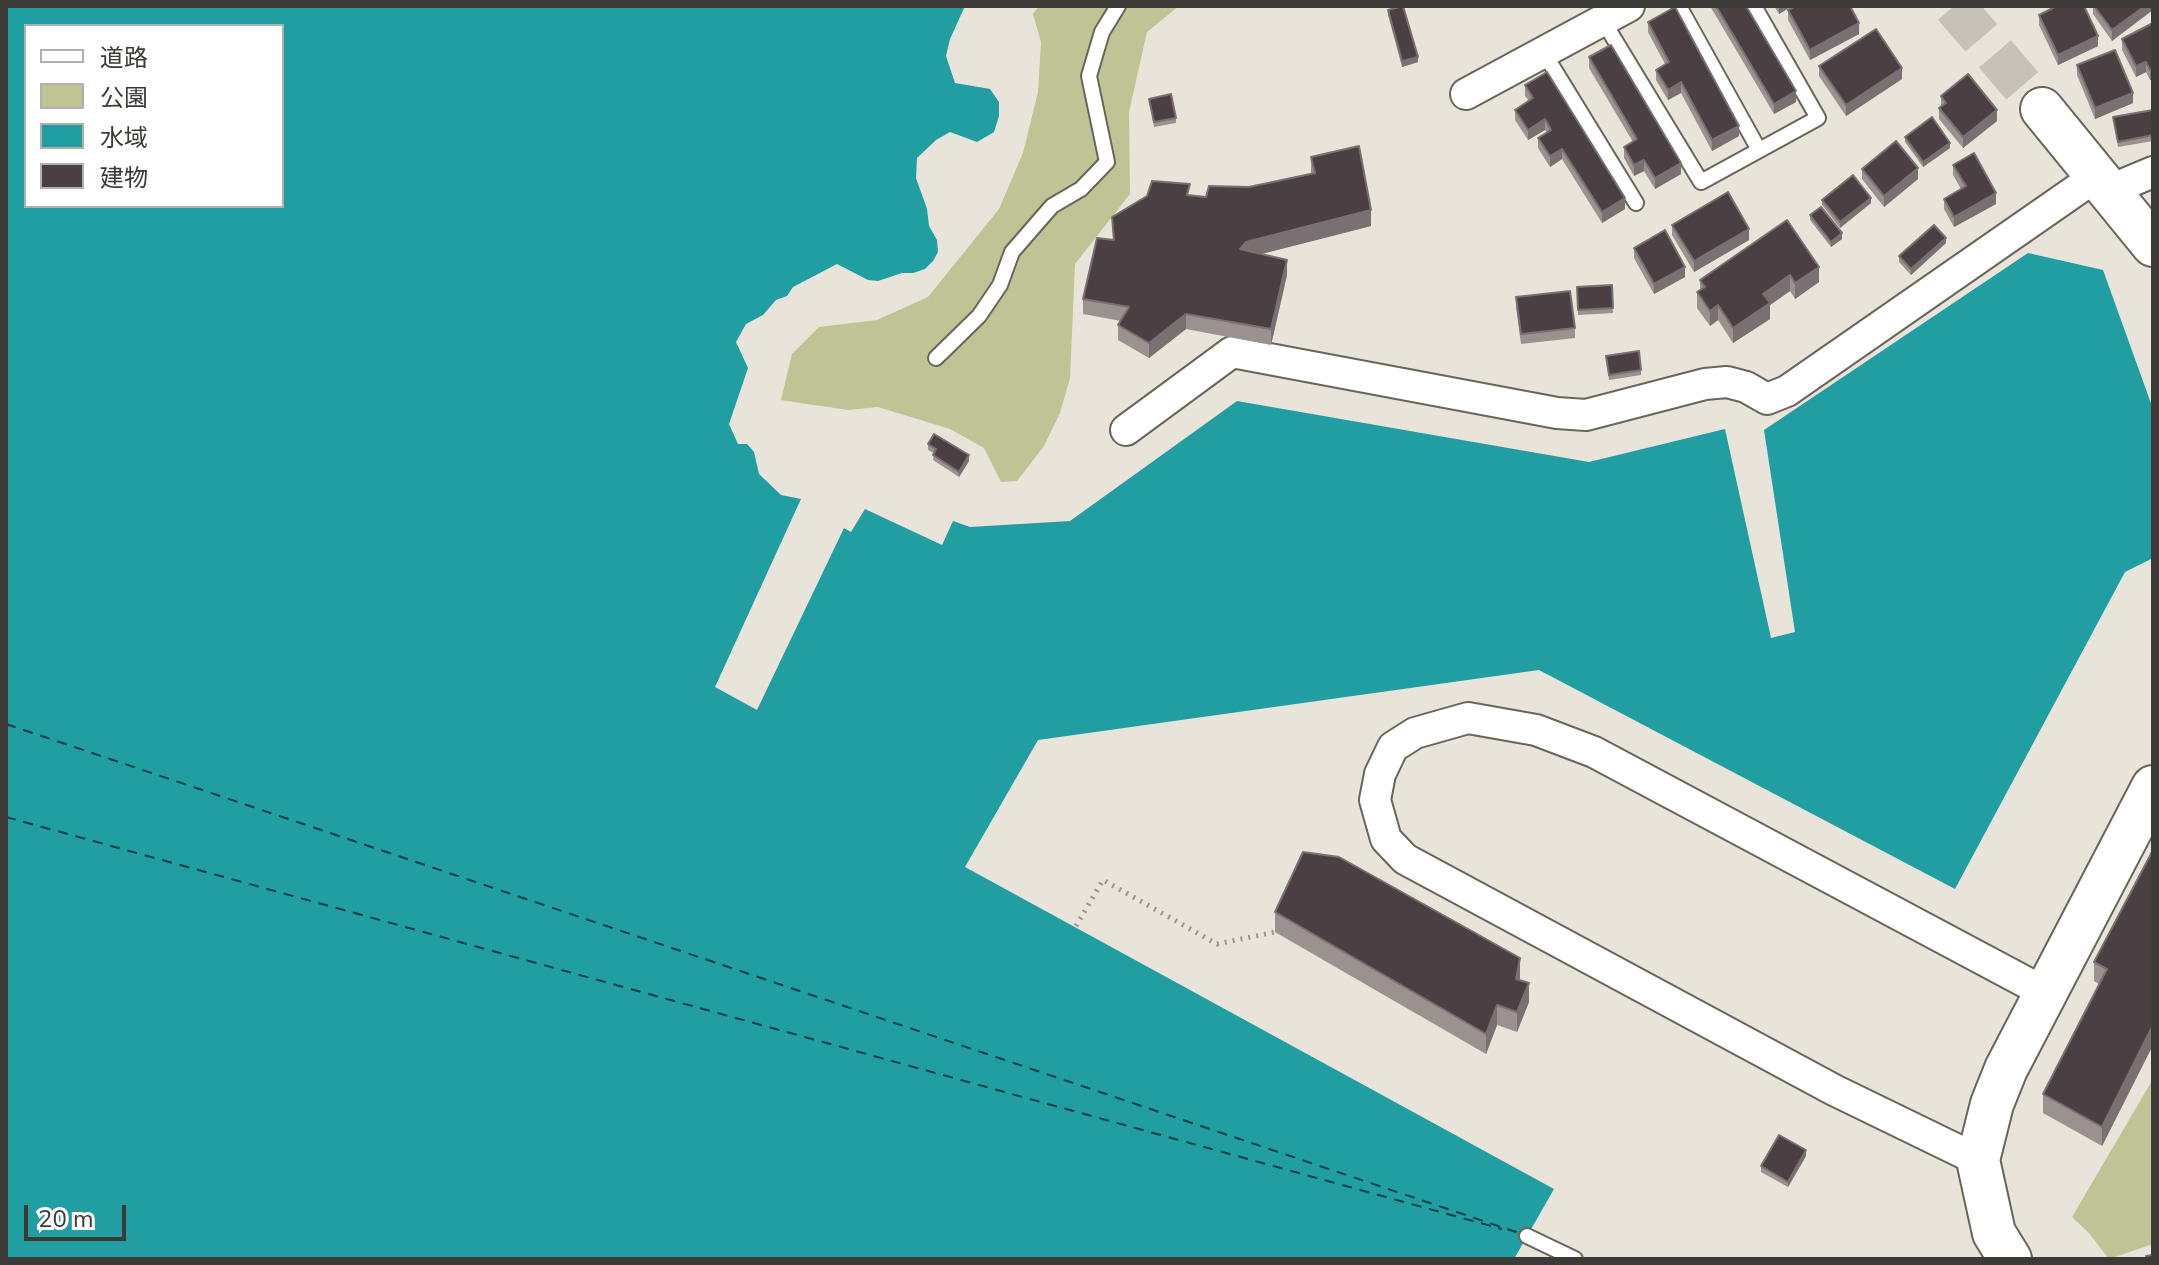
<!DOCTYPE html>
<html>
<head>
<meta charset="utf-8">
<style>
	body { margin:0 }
	#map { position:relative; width:2159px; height:1265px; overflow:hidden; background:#e8e4d9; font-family:"Nunito Sans","Noto Sans JP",sans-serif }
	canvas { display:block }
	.frame { position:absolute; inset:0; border:8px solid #3c3a36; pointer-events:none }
	.legend { position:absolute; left:24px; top:24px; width:260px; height:184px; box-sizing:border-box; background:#fff; border:2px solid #b1b0af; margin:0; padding:10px 14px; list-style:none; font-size:24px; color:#3c3a36 }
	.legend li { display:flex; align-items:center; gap:16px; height:40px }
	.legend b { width:40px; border:2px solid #b1b0af }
	.scale { position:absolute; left:24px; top:1205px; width:102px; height:36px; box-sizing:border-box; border:4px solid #3c3a36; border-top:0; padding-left:10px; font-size:24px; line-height:28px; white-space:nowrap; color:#3c3a36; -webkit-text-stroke:6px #fff; paint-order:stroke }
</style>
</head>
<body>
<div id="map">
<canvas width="2159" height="1265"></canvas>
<div class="frame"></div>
<ul class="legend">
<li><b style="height:10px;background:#fff"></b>道路</li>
<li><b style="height:22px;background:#c0c394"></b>公園</li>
<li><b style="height:22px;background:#209ea2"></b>水域</li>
<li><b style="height:22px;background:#4a4044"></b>建物</li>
</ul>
<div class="scale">20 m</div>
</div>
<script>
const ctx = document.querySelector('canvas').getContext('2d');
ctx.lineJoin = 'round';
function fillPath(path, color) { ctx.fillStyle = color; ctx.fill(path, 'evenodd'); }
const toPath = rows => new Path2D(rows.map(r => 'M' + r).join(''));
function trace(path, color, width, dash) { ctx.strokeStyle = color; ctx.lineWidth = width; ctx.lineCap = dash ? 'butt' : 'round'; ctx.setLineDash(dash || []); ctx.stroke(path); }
fillPath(toPath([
	[1039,6,1179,6,1147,32,1129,112,1130,194,1075,264,1070,378,1060,413,1044,446,1017,481,1001,482,984,448,950,429,878,407,848,410,781,400,792,354,819,327,877,320,928,297,999,209,1023,153,1038,92,1041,42,1033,14],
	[2153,1079,2153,1244,2109,1259,2089,1233,2072,1217]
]), '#c0c394');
fillPath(toPath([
	[6,6,965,6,950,39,946,56,955,83,990,89,999,102,999,116,994,132,977,142,950,132,936,140,917,158,916,178,927,209,929,226,937,240,938,252,933,261,925,269,913,273,902,273,878,281,868,280,837,264,793,287,787,296,776,300,763,315,746,324,736,342,748,368,729,424,738,444,747,444,754,452,759,474,781,495,801,499,715,687,757,710,844,528,851,532,865,509,942,545,953,521,970,527,1070,521,1237,401,1589,462,1725,429,1771,638,1795,632,1764,430,2028,253,2103,270,2153,409,2153,558,2125,572,1955,889,1539,670,1038,740,965,867,1554,1189,1514,1259,6,1259],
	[26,26,282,26,282,206,26,206]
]), '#209ea2');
trace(toPath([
	[6,724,1522,1234],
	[6,817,1502,1229]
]), '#093f41', 2, [10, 8]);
trace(toPath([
	[1954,6,2042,109]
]), '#c6c2b8', 42, [42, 21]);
const lane = toPath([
	[1679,6,1759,150],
	[1602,19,1701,182,1818,118,1754,6],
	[1544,53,1636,203],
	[936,358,979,316,1000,285,1012,252,1052,206,1081,189,1107,162,1089,76,1102,32,1118,6],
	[1527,1236,1575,1259]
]);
const street = toPath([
	[1466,94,1629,6],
	[2110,190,2153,172],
	[1126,430,1232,352,1557,413,1586,415,1705,384,1727,382,1746,387,1767,399,1787,391,2098,175],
	[1978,1160,1834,1090,1405,859,1386,839,1375,800,1380,774,1393,747,1415,733,1468,718,1536,730,1594,752,2046,993]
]);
const secondary = toPath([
	[2042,109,2153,245],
	[2010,1259,1994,1233,1978,1160,1992,1104,2006,1069,2153,787]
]);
trace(lane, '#69655b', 18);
trace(street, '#69655b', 34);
trace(secondary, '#69655b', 46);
trace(toPath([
	[1076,926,1103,880,1217,944,1275,932]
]), '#9a978f', 5, [2, 6]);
trace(lane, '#fff', 14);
trace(street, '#fff', 30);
trace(secondary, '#fff', 42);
fillPath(toPath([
	[1710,6,1746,6,1796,102,1774,114],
	[1774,6,1792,6,1779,14],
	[2093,6,2153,6,2112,41,2093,14],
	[1388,10,1418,62,1402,67,1388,15],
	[1788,10,1859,34,1810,60,1788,20],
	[2039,15,2098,46,2058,65,2039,25],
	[1648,22,1739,136,1712,151,1681,93,1668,100,1656,80,1656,70,1665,64,1648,32],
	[2153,23,2153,79,2150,80,2146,72,2136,77,2122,50,2122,39],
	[1589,57,1681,174,1655,189,1644,171,1634,176,1624,158,1624,147,1633,142,1589,68],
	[2077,65,2133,103,2095,119,2077,75],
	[1819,66,1902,79,1846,116,1819,76],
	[1525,85,1625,209,1602,223,1562,159,1550,167,1538,148,1538,138,1547,132,1545,130,1528,140,1515,120,1515,110,1529,101,1525,96],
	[1941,96,1997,121,1963,148,1939,119,1939,108,1941,107],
	[1149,99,1176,118,1176,123,1154,127],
	[2153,110,2153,141,2118,147,2113,117],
	[1905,137,1950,148,1923,167,1905,142],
	[1311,157,1371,226,1261,254,1287,275,1271,345,1186,329,1149,358,1118,340,1118,325,1121,321,1083,314,1083,299,1113,240,1112,217,1311,174],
	[1953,165,1996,204,1954,227,1944,209,1944,199,1961,189,1953,175],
	[1862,169,1918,179,1884,207,1862,179],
	[2153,175,2153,194,2152,192,2152,177],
	[1822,200,1871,203,1840,228,1822,205],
	[1810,215,1842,239,1831,247,1810,220],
	[1787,220,1819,282,1795,299,1790,291,1770,305,1770,319,1733,343,1718,320,1710,326,1697,308,1697,292,1700,291,1700,280],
	[1672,225,1749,240,1694,272,1672,235],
	[1946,243,1911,275,1899,262,1899,256],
	[1634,248,1685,277,1654,294,1634,258],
	[1612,285,1613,313,1578,315,1577,287],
	[1516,297,1575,328,1575,338,1521,344,1516,307],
	[1606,356,1641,370,1641,375,1609,380],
	[928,444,969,461,959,477,933,460,934,453,928,450],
	[2153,850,2153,1045,2102,1146,2043,1113,2043,1094,2099,984,2094,981,2094,962],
	[1275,912,1520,978,1520,980,1529,1002,1517,1032,1497,1025,1486,1054,1275,932],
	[1806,1156,1788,1187,1761,1172,1761,1166]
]), '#99928e');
fillPath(toPath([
	[1779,6,1792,6,1779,14],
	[2145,6,2153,6,2153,10,2112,41,2112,30],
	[1859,23,1859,34,1810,60,1810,50],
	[2098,36,2098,46,2058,65,2058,55],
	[1418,57,1418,62,1402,67,1402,61],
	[2146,62,2146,72,2136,77,2136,66],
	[1902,68,1902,79,1846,116,1846,105],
	[2153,69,2153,79,2150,80,2150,70],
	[1681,82,1681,93,1668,100,1668,90],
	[1796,91,1796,102,1774,114,1774,104],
	[2133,93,2133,103,2095,119,2095,108],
	[1997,110,1997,121,1963,148,1963,137],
	[1545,119,1545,130,1528,140,1528,130],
	[1739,126,1739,136,1712,151,1712,140],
	[1950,143,1950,148,1923,167,1923,162],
	[1562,149,1562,159,1550,167,1550,156],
	[1644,160,1644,171,1634,176,1634,165],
	[1681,163,1681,174,1655,189,1655,178],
	[1918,168,1918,179,1884,207,1884,196],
	[1996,193,1996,204,1954,227,1954,217],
	[1625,198,1625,209,1602,223,1602,212],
	[1871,198,1871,203,1840,228,1840,222],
	[1371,210,1371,226,1246,258,1240,249,1246,242],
	[1749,229,1749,240,1694,272,1694,261],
	[1842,233,1842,239,1831,247,1831,242],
	[1946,238,1946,243,1911,275,1911,269],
	[1287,260,1287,275,1271,345,1271,329],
	[1685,267,1685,277,1654,294,1654,284],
	[1819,267,1819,282,1795,299,1795,283],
	[1790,275,1790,291,1770,305,1770,319,1733,343,1733,328,1763,294],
	[1718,305,1718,320,1710,326,1710,311],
	[1186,314,1186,329,1149,358,1149,343],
	[969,455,969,461,959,477,959,472],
	[1520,958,1520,978,1516,999,1516,979],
	[1529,983,1529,1002,1517,1032,1517,1012],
	[1497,1005,1497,1025,1486,1054,1486,1034],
	[2153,1025,2153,1045,2102,1146,2102,1127],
	[1806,1150,1806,1156,1788,1187,1788,1182]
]), '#797171');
const building = toPath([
	[1403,6,1418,57,1402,61,1388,10,1403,6],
	[1716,6,1746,6,1796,91,1774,104,1716,6],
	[1796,6,1850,6,1859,23,1810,50,1788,10,1796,6],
	[2057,6,2084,6,2098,36,2058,55,2039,15,2057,6],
	[2094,6,2145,6,2112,30,2094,6],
	[1675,7,1739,126,1712,140,1681,82,1668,90,1656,70,1669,62,1648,22,1675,7],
	[2153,23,2153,69,2150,70,2146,62,2136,66,2122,39,2153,23],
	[1876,29,1902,68,1846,105,1819,66,1876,29],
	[1611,45,1681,163,1655,178,1644,160,1634,165,1624,147,1637,139,1589,57,1611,45],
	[2115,50,2133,93,2095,108,2077,65,2115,50],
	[1547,72,1625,198,1602,212,1562,149,1550,156,1538,138,1551,130,1545,119,1528,130,1515,110,1533,98,1525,85,1547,72],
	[1968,74,1997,110,1963,137,1939,108,1946,103,1941,96,1968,74],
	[1171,94,1176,118,1154,122,1149,99,1171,94],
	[2153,110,2153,135,2118,142,2113,117,2153,110],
	[1932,117,1950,143,1923,162,1905,137,1932,117],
	[1896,141,1918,168,1884,196,1862,169,1896,141],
	[1359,146,1371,210,1246,242,1240,249,1287,260,1271,329,1186,314,1149,343,1118,325,1129,307,1083,299,1097,238,1114,240,1112,217,1147,196,1152,181,1190,184,1187,195,1206,197,1209,186,1249,187,1315,173,1311,157,1359,146],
	[1974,153,1996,193,1954,217,1944,199,1966,186,1953,165,1974,153],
	[1853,175,1871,198,1840,222,1822,200,1853,175],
	[1728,192,1749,229,1694,261,1672,225,1728,192],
	[1821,207,1842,233,1831,242,1810,215,1821,207],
	[1787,220,1819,267,1795,283,1790,275,1763,294,1770,303,1733,328,1718,305,1710,311,1697,292,1705,287,1700,280,1787,220],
	[1934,225,1946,238,1911,269,1899,256,1934,225],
	[1665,230,1685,267,1654,284,1634,248,1665,230],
	[1612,285,1613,308,1578,310,1577,287,1612,285],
	[1570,291,1575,328,1521,334,1516,297,1570,291],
	[1639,351,1641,370,1609,375,1606,356,1639,351],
	[934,434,969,455,959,472,933,455,936,449,928,444,934,434],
	[2153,850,2153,1025,2102,1127,2043,1094,2107,969,2094,962,2153,850],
	[1303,852,1339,857,1520,958,1516,979,1529,983,1517,1012,1497,1005,1486,1034,1275,912,1303,852],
	[1779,1135,1806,1150,1788,1182,1761,1166,1779,1135],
	[2153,1255,2153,1259,2147,1259,2146,1256,2153,1255]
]);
fillPath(building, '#4a4044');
trace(building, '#797171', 2);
</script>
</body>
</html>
